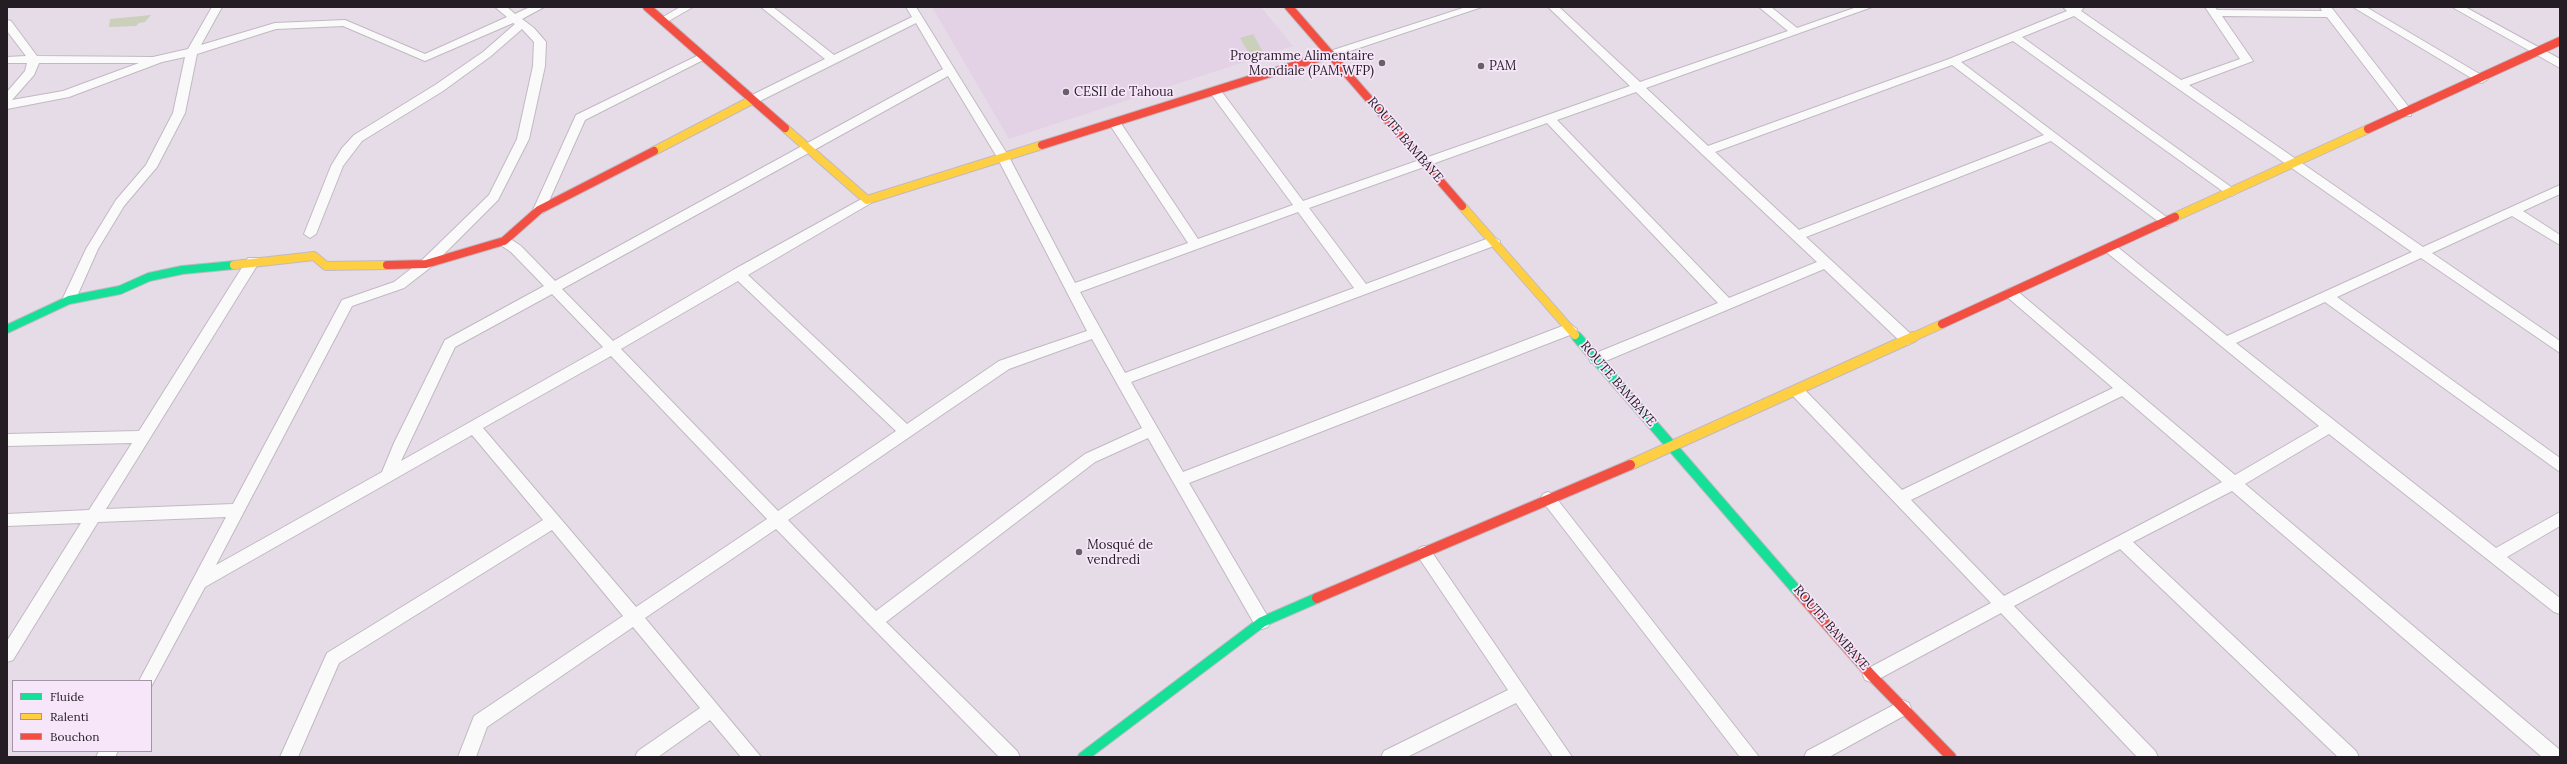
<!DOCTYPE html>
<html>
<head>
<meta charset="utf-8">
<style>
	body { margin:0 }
	#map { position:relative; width:2567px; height:764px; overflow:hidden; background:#e6dce7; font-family:Lora,serif }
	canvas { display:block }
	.frame { position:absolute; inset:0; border:8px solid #241d24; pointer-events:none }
	.legend { position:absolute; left:12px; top:680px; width:140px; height:72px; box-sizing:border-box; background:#f7e5f9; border:1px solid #a395a4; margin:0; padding:5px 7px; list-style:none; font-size:12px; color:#241d24 }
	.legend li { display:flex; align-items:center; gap:8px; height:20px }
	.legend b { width:20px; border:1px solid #a395a4 }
</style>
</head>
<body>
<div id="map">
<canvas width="2567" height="764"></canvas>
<div class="frame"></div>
<ul class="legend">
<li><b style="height:5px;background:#16e098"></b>Fluide</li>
<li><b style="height:5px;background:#ffcf43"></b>Ralenti</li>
<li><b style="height:5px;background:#f24e42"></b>Bouchon</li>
</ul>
</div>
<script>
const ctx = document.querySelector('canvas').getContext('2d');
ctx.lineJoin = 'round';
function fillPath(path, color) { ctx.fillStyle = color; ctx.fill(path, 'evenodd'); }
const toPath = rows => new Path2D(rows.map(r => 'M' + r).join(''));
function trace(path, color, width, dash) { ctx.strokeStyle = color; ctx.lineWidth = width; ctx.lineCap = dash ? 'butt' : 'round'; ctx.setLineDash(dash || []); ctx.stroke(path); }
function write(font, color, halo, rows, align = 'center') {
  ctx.font = font + ' Lora,serif'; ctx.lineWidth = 3.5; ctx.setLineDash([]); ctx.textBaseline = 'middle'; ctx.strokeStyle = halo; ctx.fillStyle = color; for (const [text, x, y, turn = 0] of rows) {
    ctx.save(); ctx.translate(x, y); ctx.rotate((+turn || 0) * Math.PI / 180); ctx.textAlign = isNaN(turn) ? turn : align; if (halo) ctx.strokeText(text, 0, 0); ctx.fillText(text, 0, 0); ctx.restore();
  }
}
fillPath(toPath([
	[932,7,1261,7,1293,46,1009,139]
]), '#e3d2e5');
fillPath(toPath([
	[151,15,145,22,139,23,136,26,109,27,110,19],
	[1253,34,1263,52,1250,55,1240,38]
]), '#cad0b9');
const street = toPath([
	[212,7,222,7,201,45,275,23,345,20,425,54,507,17,495,7,507,7,515,14,530,7,544,7,522,19,534,28,546,42,545,66,529,139,498,200,431,267,404,288,352,306,216,565,382,472,394,443,445,340,544,286,511,252,499,244,498,241,499,238,509,238,521,246,555,281,943,69,916,23,756,103,748,103,748,97,825,59,761,7,773,7,834,55,912,17,906,7,916,7,1009,157,1075,283,1188,243,1108,122,1110,119,1118,119,1198,239,1293,205,1211,94,1211,88,1219,88,1303,201,1630,86,1548,7,1559,7,1640,82,1788,31,1759,7,1771,7,1797,28,1857,7,1872,7,1646,88,1708,146,1949,59,2067,11,2063,7,2084,7,2081,11,2181,80,2240,59,2205,7,2215,7,2217,10,2322,11,2320,7,2331,7,2411,110,2411,116,2403,116,2327,17,2222,16,2253,61,2189,85,2423,247,2560,185,2560,194,2523,211,2560,235,2560,245,2512,216,2432,253,2560,341,2560,353,2421,258,2337,297,2560,458,2560,472,2325,302,2236,343,2496,548,2560,512,2560,526,2507,557,2560,598,2560,614,2554,612,2329,434,2245,484,2560,750,2560,757,2542,757,2232,491,2133,542,2356,751,2359,757,2338,757,2120,549,2014,606,2155,751,2158,757,2137,757,2001,613,1877,680,1871,682,1865,680,1863,675,1865,670,1991,603,1792,395,1790,391,1792,387,1802,387,1902,490,2113,388,2006,296,2004,293,2006,290,2011,288,2016,290,2235,475,2319,426,2105,251,2104,248,2105,245,2115,245,2227,336,2412,252,2074,16,2022,37,2238,192,2232,196,2228,195,2013,41,1961,62,2173,222,2167,226,2163,225,2051,141,1806,237,1913,336,1915,340,1908,345,1903,344,1824,269,1601,363,1591,363,1589,359,1591,355,1718,303,1547,123,1309,208,1366,284,1489,238,1494,237,1500,241,1499,244,1131,382,1183,472,1565,325,1570,324,1577,329,1575,333,1189,483,1268,617,1270,622,1268,627,1262,629,1256,627,1148,438,1095,462,886,622,1017,751,1020,757,999,757,776,529,645,618,761,757,741,757,710,720,658,757,635,757,638,751,700,708,633,627,487,727,476,757,458,757,474,716,623,616,552,530,339,663,298,757,280,757,327,653,543,520,472,435,205,587,151,687,151,681,139,681,226,517,98,522,13,660,7,662,7,641,81,523,7,526,7,514,89,510,132,443,7,446,7,434,139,431,248,258,258,258,259,261,258,264,106,509,233,504,342,300,394,282,421,261,489,195,517,139,533,66,534,42,522,29,491,56,443,91,362,141,343,166,316,234,310,238,304,234,331,166,342,148,354,135,435,85,483,52,515,24,513,23,425,61,343,26,276,29,197,54,185,113,157,167,124,206,98,249,74,303,64,303,62,300,86,249,116,200,146,165,173,113,185,57,162,62,69,97,7,109,7,92,25,71,27,63,7,63,7,57,26,56,7,31,7,20,11,21,37,56,153,57,188,49,212,7],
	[39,63,139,63,63,91,12,100,34,75,39,63],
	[1952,65,2044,135,1799,230,1715,152,1952,65],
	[948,76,997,157,1087,331,999,361,907,424,748,275,871,203,873,200,867,196,733,270,613,341,562,289,948,76],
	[1636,92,1702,154,1817,262,1729,298,1557,120,1636,92],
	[1298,212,1354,288,1125,373,1080,292,1298,212],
	[738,281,896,431,778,511,621,349,738,281],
	[552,294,603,347,401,461,455,347,552,294],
	[1092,339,1142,428,1085,454,876,611,788,520,1009,369,1092,339],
	[611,356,767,519,636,607,483,428,611,356],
	[2122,396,2222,482,2004,596,1911,500,2122,396],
	[680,7,693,7,667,22,659,22,658,20,680,7],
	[1466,7,1482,7,1335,56,1327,56,1325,54,1327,52,1466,7],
	[2353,7,2366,7,2488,79,2482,83,2478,82,2353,7],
	[2452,7,2465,7,2560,59,2560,68,2452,7],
	[703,53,709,56,707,58,585,120,545,210,543,213,535,213,533,210,576,115,703,53],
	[1548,492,1553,494,1759,757,1740,757,1543,502,1541,498,1543,494,1548,492],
	[1424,546,1429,548,1572,757,1553,757,1516,703,1407,757,1381,757,1384,751,1508,690,1419,558,1416,553,1419,548,1424,546],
	[1903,700,1909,703,1911,708,1909,713,1829,757,1804,757,1807,751,1903,700],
	[99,751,118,751,115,757,96,757,99,751]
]);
const fastFar1 = toPath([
	[7,329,69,300,120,290,149,277,182,270,234,265],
	[1575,335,1578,338]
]);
const fast = toPath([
	[1577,337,1799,593],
	[1083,757,1262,622,1317,598]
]);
const slowFar1 = toPath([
	[785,128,867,200,1042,145],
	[654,151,752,100],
	[1462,206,1575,335],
	[2175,217,2368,129],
	[234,265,314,256,326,266,387,265],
	[1911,338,1942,324]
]);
const slow = toPath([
	[1630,465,1913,337]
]);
const jamFar1 = toPath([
	[647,7,785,128],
	[1289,7,1462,206],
	[2368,129,2560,41],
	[1042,145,1331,54],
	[387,265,426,264,504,241,539,210,654,151],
	[1942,324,2175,217]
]);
const jam = toPath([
	[1799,593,1871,675,1951,757],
	[1317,598,1630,465]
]);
trace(street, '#c1b9c2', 2);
trace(fastFar1, '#c1b9c2', 10);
trace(fast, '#c1b9c2', 12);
trace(slowFar1, '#c1b9c2', 10);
trace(slow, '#c1b9c2', 12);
trace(jamFar1, '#c1b9c2', 10);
trace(jam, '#c1b9c2', 12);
fillPath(street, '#fbfafb');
trace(fastFar1, '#16e098', 8);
trace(fast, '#16e098', 10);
trace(slowFar1, '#ffcf43', 8);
trace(slow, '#ffcf43', 10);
trace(jamFar1, '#f24e42', 8);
trace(jam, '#f24e42', 10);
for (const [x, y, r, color] of [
	[1382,63,4,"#686068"],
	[1481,66,4,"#686068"],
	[1066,92,4,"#686068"],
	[1079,552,4,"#686068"]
]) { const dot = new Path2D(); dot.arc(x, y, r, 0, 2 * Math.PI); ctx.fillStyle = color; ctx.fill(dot); trace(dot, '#f7e5f9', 1.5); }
write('13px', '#241d24', '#f7e5f9', [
	["Programme Alimentaire",1374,56,"right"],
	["Mondiale (PAM,WFP)",1374,71,"right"],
	["PAM",1489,66],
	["CESII de Tahoua",1074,92],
	["Mosqué de",1087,545],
	["vendredi",1087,560]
], 'left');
write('13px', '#241d24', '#f7e5f9', [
	["ROUTE BAMBAYE",1405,140,49],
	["ROUTE BAMBAYE",1618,384,49],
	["ROUTE BAMBAYE",1831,628,49]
]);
</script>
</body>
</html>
